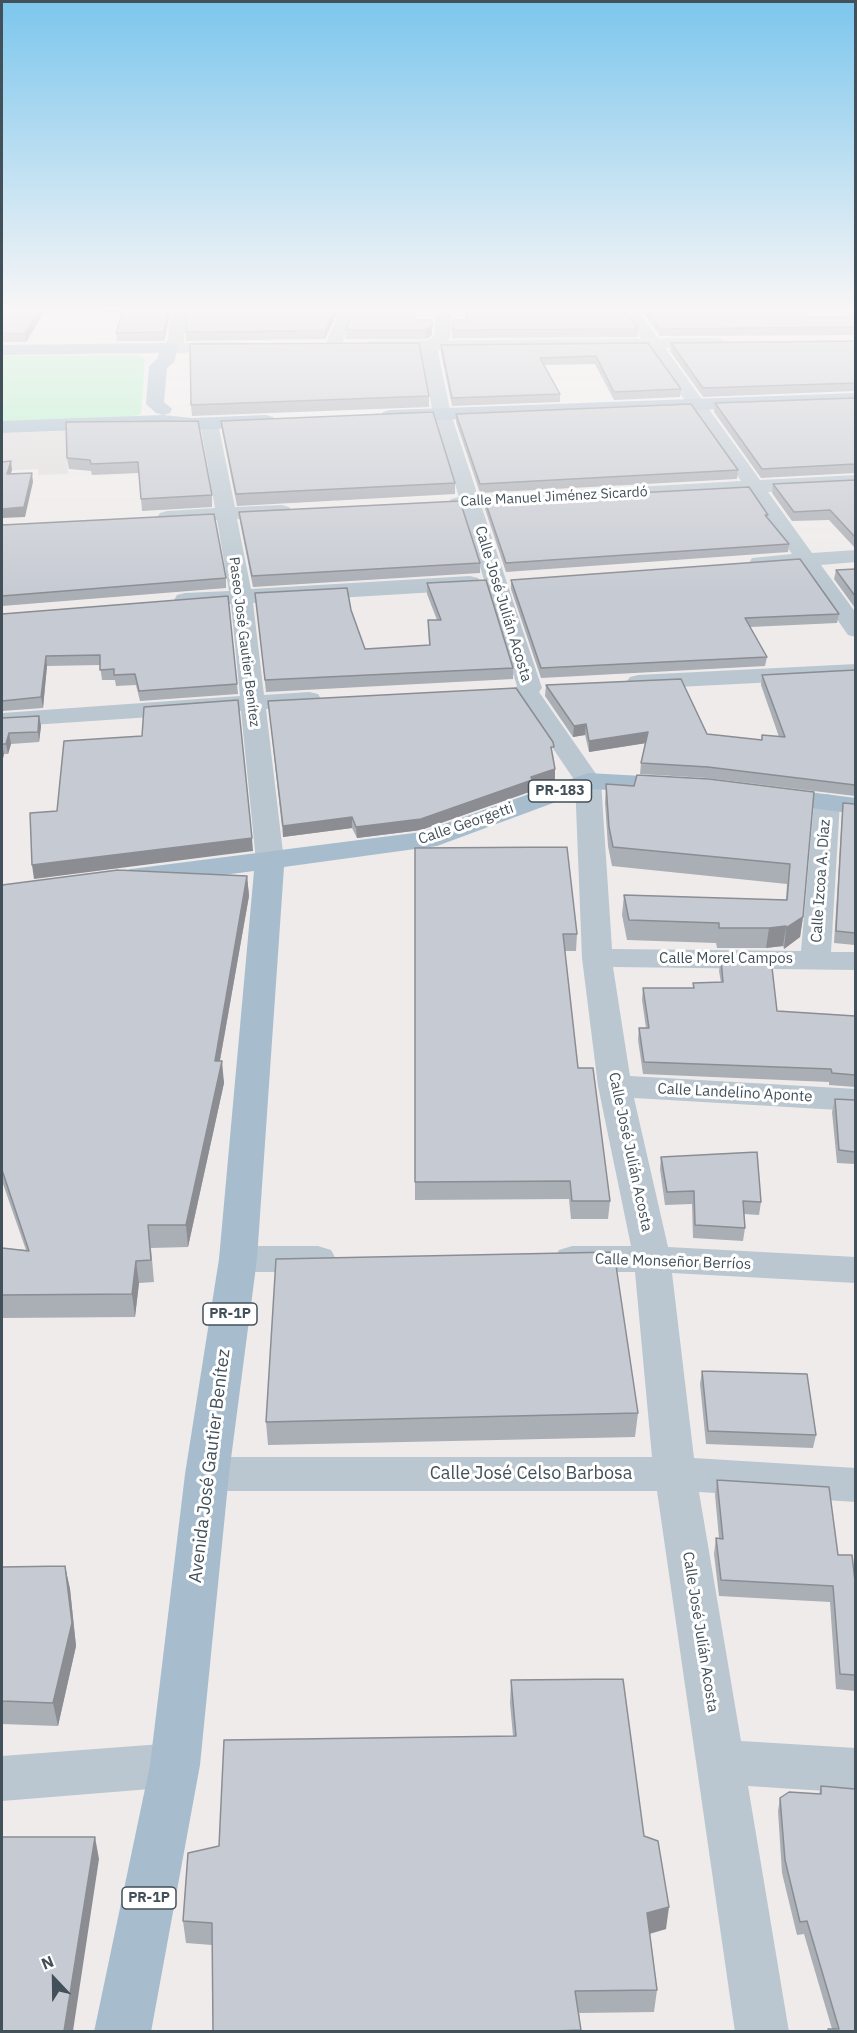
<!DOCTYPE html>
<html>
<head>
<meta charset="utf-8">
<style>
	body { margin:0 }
	#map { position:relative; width:857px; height:2033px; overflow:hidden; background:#efebeb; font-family:"IBM Plex Sans",sans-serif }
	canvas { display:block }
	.frame { position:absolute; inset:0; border:3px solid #42505a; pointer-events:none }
	.north { position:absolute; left:24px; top:1949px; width:60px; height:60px; -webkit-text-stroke:4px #fff; paint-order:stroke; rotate:338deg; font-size:16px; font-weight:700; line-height:24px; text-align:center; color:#42505a }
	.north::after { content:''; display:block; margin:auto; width:21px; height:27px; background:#42505a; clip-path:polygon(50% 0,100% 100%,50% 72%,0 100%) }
</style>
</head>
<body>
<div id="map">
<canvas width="857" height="2033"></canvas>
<div class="frame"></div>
<div class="north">N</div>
</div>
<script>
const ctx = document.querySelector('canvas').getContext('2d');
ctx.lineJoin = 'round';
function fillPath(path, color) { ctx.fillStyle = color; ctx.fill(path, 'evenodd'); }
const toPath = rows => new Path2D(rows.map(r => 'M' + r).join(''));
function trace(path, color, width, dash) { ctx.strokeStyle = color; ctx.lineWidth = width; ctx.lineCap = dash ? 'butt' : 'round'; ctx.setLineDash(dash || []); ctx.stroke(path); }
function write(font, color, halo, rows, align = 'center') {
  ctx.font = font + ' "IBM Plex Sans",sans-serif'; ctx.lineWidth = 6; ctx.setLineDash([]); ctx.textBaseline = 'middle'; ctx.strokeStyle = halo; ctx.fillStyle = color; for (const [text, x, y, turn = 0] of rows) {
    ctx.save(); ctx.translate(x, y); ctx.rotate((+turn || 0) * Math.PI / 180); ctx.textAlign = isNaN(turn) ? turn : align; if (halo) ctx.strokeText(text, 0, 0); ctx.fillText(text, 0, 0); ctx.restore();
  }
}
fillPath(toPath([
	[67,431,68,474,38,475,38,469,2,471,2,433]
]), '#e0dcdd');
fillPath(toPath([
	[136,355,145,358,141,413,138,415,127,417,2,423,2,356]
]), '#b3f2c8');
fillPath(toPath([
	[171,309,187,309,184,342,175,351,169,353,161,348,168,340,171,309],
	[340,309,356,309,341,346,333,351,325,346,340,309],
	[436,309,452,309,450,338,437,347,451,414,478,496,741,481,621,309,637,309,760,480,856,475,856,487,768,492,812,553,856,550,856,562,821,565,856,613,856,637,848,635,800,566,760,569,752,568,749,563,752,558,792,554,749,493,482,508,542,688,539,692,601,781,612,949,801,951,814,802,818,796,827,794,836,796,840,802,831,952,856,952,856,970,613,967,630,1076,856,1089,856,1111,634,1098,668,1247,856,1257,856,1283,672,1273,694,1458,856,1468,856,1502,699,1492,741,1741,856,1748,856,1793,748,1786,789,2032,735,2032,657,1491,207,1491,192,1486,186,1474,192,1462,207,1457,652,1457,635,1272,572,1272,559,1268,554,1259,559,1250,572,1246,631,1246,598,1086,582,958,575,781,514,691,517,686,462,509,451,507,448,503,451,499,459,497,433,414,420,345,434,336,436,309],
	[841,309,856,309,856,324,850,322,841,309],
	[209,418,215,419,218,423,235,507,282,505,289,507,292,511,289,515,282,517,237,519,251,589,470,576,478,578,481,583,478,588,470,590,253,603,264,695,309,692,318,694,321,699,318,704,309,706,266,709,284,861,280,867,270,869,260,867,256,861,241,711,2,727,2,713,240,696,231,604,185,607,177,605,174,600,177,595,185,593,229,591,217,520,167,523,160,521,157,517,160,513,167,511,215,508,200,423,203,419,209,418],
	[856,664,856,678,638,689,630,687,626,682,630,677,638,675,856,664],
	[238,1246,318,1246,331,1250,336,1259,331,1268,318,1272,238,1272,225,1268,220,1259,225,1250,238,1246],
	[175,1743,192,1749,199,1765,192,1781,175,1787,2,1801,2,1756,175,1743]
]), '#bac7d0');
fillPath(toPath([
	[716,338,722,339,725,343,722,347,374,351,368,350,365,346,368,342,374,341,716,338],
	[236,342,242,343,245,347,242,351,169,353,163,352,160,348,163,344,169,343,236,342]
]), '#bbcad7');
fillPath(toPath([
	[169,343,175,344,178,348,174,362,167,368,164,402,172,409,170,413,163,415,156,413,146,404,149,366,157,359,159,353,2,355,2,345,169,343],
	[856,393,856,404,390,422,383,420,381,416,383,412,390,410,856,393],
	[163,415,192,418,266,415,273,417,275,421,273,425,266,427,192,430,163,427,2,433,2,421,163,415],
	[588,773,679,778,689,780,693,786,689,792,679,794,591,789,437,846,284,867,257,1259,229,1474,200,1765,151,2032,94,2032,150,1765,185,1474,219,1259,254,871,131,887,120,884,116,878,120,872,131,869,422,832,588,773],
	[769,787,856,798,856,814,759,801,755,795,759,789,769,787]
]), '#a7bdce');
fillPath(toPath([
	[2,309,46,309,26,342,2,342],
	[102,309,171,309,164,341,117,341,116,333,122,313,102,312],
	[187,309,339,309,325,339,186,341,186,332],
	[465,309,624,309,638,329,638,337,452,338,452,330,466,320],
	[640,309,803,309,810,317,855,317,855,335,660,336],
	[415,320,432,335,426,339,346,339,346,330],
	[855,341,855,391,703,397,670,351,671,343],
	[648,343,681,389,680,397,614,400,595,364,544,365,560,394,560,402,452,406,441,353,441,345],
	[429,396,429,407,192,416,191,405],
	[855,398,855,473,761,478,714,412,715,403],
	[456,414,738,470,737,479,480,493,456,422],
	[198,421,212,495,212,507,142,511,139,473,92,475,91,471,69,469,67,458],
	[221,421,455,483,455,494,237,506,222,431],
	[855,480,855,548,829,520,792,521,772,493,773,484],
	[485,501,768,515,768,518,789,544,788,552,506,572,485,509],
	[239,512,480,563,480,573,253,587,240,522],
	[2,525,226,578,226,588,2,606,2,608],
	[855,569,855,608,834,579,836,570],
	[511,580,839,614,837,623,750,627,767,657,765,666,541,678,511,589],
	[427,583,513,668,513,679,266,692,255,593,351,610,365,649,429,645,428,620,437,620,427,594],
	[228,596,238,694,140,701,136,685,116,686,115,680,102,680,100,665,47,666,43,708,2,711,2,614],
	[855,670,855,796,707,778,640,774,641,763,645,743,589,752,585,735,573,737,545,696,546,685,707,734,761,740,779,737,761,685,762,675],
	[268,701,553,758,555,769,555,780,532,787,532,791,421,830,357,838,352,828,283,837],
	[39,716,41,726,39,742,11,744,8,754,4,754,2,762,2,718],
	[606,784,634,786,814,792,803,917,800,937,784,949,783,946,766,948,717,948,716,943,627,940,622,915,624,895,786,900,787,884,612,866,608,846,605,803],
	[843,803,855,804,855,945,834,943,842,815],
	[415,848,577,934,576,951,565,951,578,1068,610,1201,608,1219,571,1219,569,1199,415,1200],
	[247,876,249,896,220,1061,224,1083,188,1247,151,1248,154,1282,139,1283,135,1317,2,1318,2,1248,26,1250,2,1181,2,885],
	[721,959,777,1011,855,1016,855,1087,829,1085,829,1082,643,1074,638,1040,639,1028,646,1028,642,1000,643,988,693,988,693,983,721,983,719,971],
	[835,1099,855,1100,855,1164,837,1163,832,1112],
	[661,1157,761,1202,759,1215,744,1214,745,1228,743,1241,693,1238,692,1204,665,1205,660,1169],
	[702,1371,816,1435,813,1448,706,1444,700,1384],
	[638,1413,635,1437,268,1445,266,1422],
	[717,1480,838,1555,855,1581,855,1691,836,1689,830,1602,719,1596,714,1554,716,1538,719,1538,715,1495],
	[65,1566,70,1589,76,1646,58,1726,2,1724,2,1567],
	[511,1680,644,1836,666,1929,650,1934,657,1990,654,2012,579,2013,581,2031,213,2031,212,1945,186,1943,183,1921,219,1846,513,1736,510,1703],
	[821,1786,855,2031,828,2031,828,2029,832,2029,804,1934,797,1935,782,1873,778,1811,780,1798,819,1794]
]), '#aaaeb5');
fillPath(toPath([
	[40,309,46,309,26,342,25,334],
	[168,309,171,309,164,341,164,332],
	[335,309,339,309,325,339,325,331],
	[432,320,432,335,426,339,426,330],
	[11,461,12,470,8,482,7,474],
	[32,473,33,482,25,517,2,518,2,509],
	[46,656,47,666,43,708,41,697],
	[39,716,41,726,39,742,38,732],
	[586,724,585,735,573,737,574,726],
	[648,732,647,743,589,752,589,741],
	[9,733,11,744,8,754,6,744],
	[2,744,4,754,2,762],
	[555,769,555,780,532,787,532,791,421,830,357,838,356,827],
	[352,817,352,828,283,837,283,826],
	[252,838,253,851,34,879,32,865],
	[247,876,249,896,216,1082,215,1061],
	[803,917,800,937,784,949,786,928],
	[786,926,783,946,766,948,769,928],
	[222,1061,224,1083,188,1247,186,1225],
	[136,1261,139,1283,135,1317,132,1294],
	[65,1566,70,1589,76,1646,58,1726,53,1703],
	[95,1837,99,1859,73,2031,64,2031],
	[669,1907,666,1929,644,1935,647,1913]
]), '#8b8d93');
const building = toPath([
	[2,309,40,309,25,334,2,333,2,309],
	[124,309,168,309,164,332,116,333,124,309],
	[187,309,335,309,325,331,186,332,187,309],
	[354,309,415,309,415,320,432,320,432,326,426,330,346,330,354,309],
	[466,309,624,309,638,329,452,330,453,320,467,320,466,309],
	[646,309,803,309,810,317,855,317,855,327,660,329,646,309],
	[855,341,855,383,703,388,671,343,855,341],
	[419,343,429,396,191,405,190,344,419,343],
	[648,343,681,389,614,392,596,356,540,358,560,394,452,398,441,345,648,343],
	[855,398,855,464,762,469,715,403,855,398],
	[691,404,738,470,480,484,456,414,691,404],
	[433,412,455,483,236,494,221,421,433,412],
	[198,421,212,495,141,499,138,462,91,464,90,460,67,458,66,422,198,421],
	[11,461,7,474,32,473,24,507,2,509,2,462,11,461],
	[855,480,855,537,830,510,794,512,773,484,855,480],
	[749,487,768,515,765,515,789,544,506,563,485,501,749,487],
	[460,501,480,563,252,576,239,512,460,501],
	[214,514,226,578,2,596,2,525,214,514],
	[800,559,839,614,745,618,767,657,541,668,511,580,800,559],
	[855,569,855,596,836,570,855,569],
	[486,580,513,668,265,680,255,593,347,588,351,610,365,649,430,645,428,620,441,620,427,583,486,580],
	[228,596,237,684,139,691,135,674,114,675,114,669,100,670,100,655,46,656,41,697,2,701,2,614,228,596],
	[855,670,855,785,708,767,641,763,648,732,589,741,586,724,574,726,546,685,681,679,707,734,762,740,762,735,785,737,762,675,855,670],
	[516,688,553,742,554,747,551,747,555,769,531,777,532,780,421,819,356,827,352,817,283,826,268,701,516,688],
	[238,700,252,838,32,865,30,813,57,811,64,741,142,736,144,707,238,700],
	[39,716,38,732,9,733,6,744,2,744,2,746,2,718,39,716],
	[637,775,709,779,814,792,803,917,786,928,786,926,769,928,719,928,719,923,629,920,624,895,787,900,790,864,613,847,609,827,606,784,634,786,637,775],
	[843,803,855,804,855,933,836,931,843,803],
	[567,847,577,934,563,934,578,1068,593,1068,610,1201,572,1201,570,1181,415,1182,415,848,567,847],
	[118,870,247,876,215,1061,222,1061,186,1225,148,1225,151,1260,136,1261,132,1294,2,1295,2,1248,29,1251,2,1170,2,885,118,870],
	[721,959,771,959,777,1011,855,1016,855,1075,832,1073,831,1069,644,1062,639,1028,649,1028,643,988,694,988,693,983,723,982,721,959],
	[835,1099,855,1100,855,1152,839,1150,835,1099],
	[757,1152,761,1202,743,1201,745,1228,695,1225,694,1191,667,1192,661,1157,757,1152],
	[614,1252,638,1413,266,1422,276,1259,614,1252],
	[702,1371,807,1374,816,1435,708,1431,702,1371],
	[717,1480,829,1487,838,1555,852,1555,855,1581,855,1675,840,1674,833,1586,721,1580,716,1538,723,1539,717,1480],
	[65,1566,72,1623,53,1703,2,1701,2,1567,65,1566],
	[623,1679,644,1836,658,1841,669,1907,647,1913,657,1990,575,1991,581,2030,555,2031,213,2031,212,1923,183,1921,188,1853,219,1846,224,1740,516,1736,511,1680,623,1679],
	[821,1786,855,1789,855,2031,829,2031,828,2029,839,2029,807,1921,800,1922,785,1860,780,1798,789,1792,821,1794,821,1786],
	[2,1837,95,1837,64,2031,2,2031,2,1837]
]);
fillPath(building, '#c6cad2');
trace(building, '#8b8d93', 1.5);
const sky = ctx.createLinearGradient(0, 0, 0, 594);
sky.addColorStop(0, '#7cc6ed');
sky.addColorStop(0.52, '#f8f6f6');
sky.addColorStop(1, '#f8f6f600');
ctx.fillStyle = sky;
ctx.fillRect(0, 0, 857, 594);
write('14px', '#42505a', '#fff', [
	["Calle Manuel Jiménez Sicardó",554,497,-3],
	["Paseo José Gautier Benítez",244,642,83]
]);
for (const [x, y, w] of [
	[560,791,63],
	[230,1314,54],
	[149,1898,54]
]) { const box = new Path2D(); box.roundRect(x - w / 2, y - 11, w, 22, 4.5); ctx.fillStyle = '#fff'; ctx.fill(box); trace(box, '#42505a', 1.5); }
write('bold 14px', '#42505a', null, [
	["PR-183",560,791],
	["PR-1P",230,1314],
	["PR-1P",149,1898]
]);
write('15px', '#42505a', '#fff', [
	["Calle José Julián Acosta",503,604,73],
	["Calle Georgetti",466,824,-19],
	["Calle Izcoa A. Díaz",821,881,-86],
	["Calle Morel Campos",726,959],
	["Calle Landelino Aponte",735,1093,3],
	["Calle José Julián Acosta",630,1152,78],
	["Calle Monseñor Berríos",673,1262,2],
	["Calle José Julián Acosta",700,1632,81]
]);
write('18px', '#42505a', '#fff', [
	["Avenida José Gautier Benítez",210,1466,-83],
	["Calle José Celso Barbosa",531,1474]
]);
</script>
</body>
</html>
